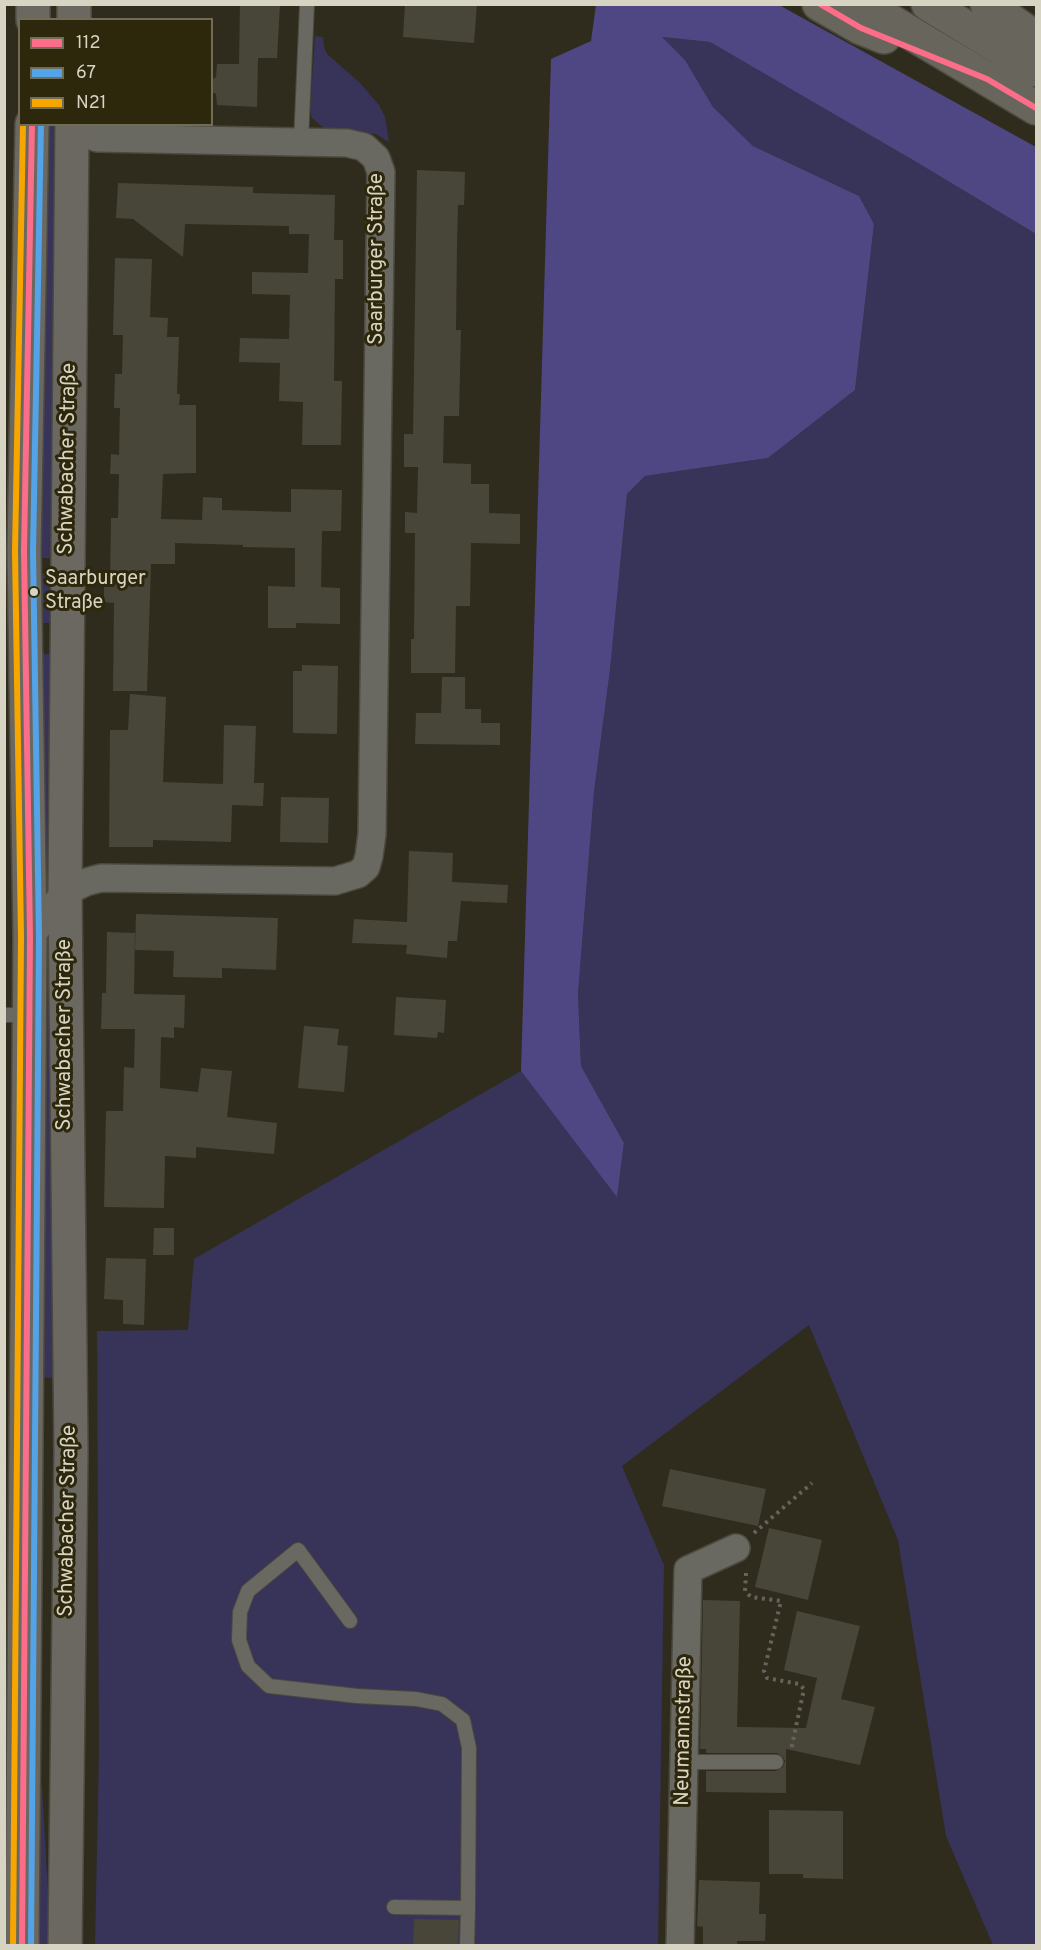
<!DOCTYPE html>
<html>
<head>
<meta charset="utf-8">
<style>
	body { margin:0 }
	#map { position:relative; width:1041px; height:1950px; overflow:hidden; background:#2f2c1e; font-family:Overpass,sans-serif }
	canvas { display:block }
	.frame { position:absolute; inset:0; border:6px solid #d7d4c4; pointer-events:none }
	.legend { position:absolute; left:18px; top:18px; width:195px; height:108px; box-sizing:border-box; background:#2d270c; border:2px solid #716c56; margin:0; padding:8px 10px; list-style:none; font-size:18px; color:#d7d4c4 }
	.legend li { display:flex; align-items:center; gap:12px; height:30px }
	.legend b { width:30px; border:2px solid #716c56 }
</style>
</head>
<body>
<div id="map">
<canvas width="1041" height="1950"></canvas>
<div class="frame"></div>
<ul class="legend">
<li><b style="height:8px;background:#fb6d88"></b>112</li>
<li><b style="height:8px;background:#53a3e8"></b>67</li>
<li><b style="height:8px;background:#f7a600"></b>N21</li>
</ul>
</div>
<script>
const ctx = document.querySelector('canvas').getContext('2d');
ctx.lineJoin = 'round';
function fillPath(path, color) { ctx.fillStyle = color; ctx.fill(path, 'evenodd'); }
const toPath = rows => new Path2D(rows.map(r => 'M' + r).join(''));
function trace(path, color, width, dash) { ctx.strokeStyle = color; ctx.lineWidth = width; ctx.lineCap = dash ? 'butt' : 'round'; ctx.setLineDash(dash || []); ctx.stroke(path); }
function write(font, color, halo, rows, align = 'center') {
  ctx.font = font + ' Overpass,sans-serif'; ctx.lineWidth = 6; ctx.setLineDash([]); ctx.textBaseline = 'middle'; ctx.strokeStyle = halo; ctx.fillStyle = color; for (const [text, x, y, turn = 0] of rows) {
    ctx.save(); ctx.translate(x, y); ctx.rotate((+turn || 0) * Math.PI / 180); ctx.textAlign = isNaN(turn) ? turn : align; if (halo) ctx.strokeText(text, 0, 0); ctx.fillText(text, 0, 0); ctx.restore();
  }
}
fillPath(toPath([
	[315,36,323,37,324,47,327,54,360,83,379,105,385,117,389,142,376,134,324,128,312,118,310,110],
	[661,37,710,42,918,163,1036,234,1036,1945,993,1945,946,1836,898,1540,809,1325,622,1466,664,1565,658,1945,95,1946,99,1752,97,1331,188,1330,194,1259,521,1071,617,1196,624,1143,581,1066,578,994,594,792,610,670,627,494,645,476,768,458,855,390,874,224,859,196,753,146,713,107,685,60],
	[52,124,57,130,53,558,37,558,41,125],
	[37,573,53,573,52,623,37,623],
	[37,654,52,654,51,895,42,895],
	[42,963,51,963,53,1378,39,1377],
	[36,1787,42,1787,51,1945,36,1946]
]), '#383358');
fillPath(toPath([
	[596,5,779,5,1036,147,1036,234,918,163,710,42,662,37,685,60,713,107,753,146,859,196,874,224,855,390,768,458,645,476,627,494,610,670,594,792,578,994,581,1066,624,1143,617,1197,521,1071,551,59,591,41]
]), '#4e4783');
fillPath(toPath([
	[240,4,280,4,277,58,258,58,257,107,217,105,216,94,212,92,212,80,216,77,217,64,239,64],
	[405,4,477,4,474,43,403,37],
	[417,170,465,172,464,205,458,205,457,245,456,330,461,330,459,416,444,416,443,463,471,464,471,484,489,484,489,513,520,514,520,544,471,543,470,606,456,606,455,673,411,673,411,639,414,639,415,533,405,533,405,512,417,513,418,467,404,467,404,434,413,434],
	[118,183,253,187,253,193,335,195,334,240,343,240,343,279,335,279,334,381,342,381,341,445,302,445,303,402,279,401,280,363,239,362,240,338,289,339,290,295,252,294,252,272,308,273,309,234,289,234,289,226,185,224,183,257,133,219,116,218],
	[115,258,152,259,150,317,168,318,167,337,179,337,177,394,180,394,179,405,196,405,196,473,163,474,161,519,202,520,203,497,222,498,222,510,291,512,291,489,342,490,341,531,322,531,321,587,340,588,340,624,296,623,296,628,268,628,268,586,295,587,295,548,243,547,243,545,175,543,175,564,151,564,147,691,113,691,114,603,104,602,104,583,110,583,111,518,118,518,119,474,110,474,111,454,119,455,120,408,114,408,115,374,122,374,123,335,113,335],
	[302,665,338,666,337,734,293,733,293,671,302,671],
	[442,677,465,677,465,709,481,709,481,723,500,723,500,745,415,744,416,713,441,713],
	[130,694,166,697,163,782,223,784,224,725,256,726,254,783,264,783,263,806,232,805,231,842,153,840,153,847,109,847,110,730,128,730],
	[281,797,329,798,328,843,280,842],
	[409,851,453,853,452,882,508,885,507,903,461,901,457,941,448,941,447,958,406,954,407,945,352,943,354,919,407,922],
	[136,914,278,918,276,970,222,968,222,978,173,977,174,951,135,950],
	[107,932,135,933,134,994,185,995,184,1028,174,1027,174,1038,161,1037,160,1088,198,1092,201,1068,232,1071,227,1117,277,1123,274,1154,196,1147,196,1158,165,1156,164,1208,104,1207,106,1111,123,1111,124,1067,134,1068,135,1029,101,1029,102,993,106,993],
	[396,997,446,1000,444,1033,438,1032,437,1038,394,1035],
	[304,1026,339,1029,337,1045,348,1046,344,1092,298,1088],
	[154,1228,174,1228,174,1255,153,1255],
	[106,1258,146,1259,144,1325,123,1324,123,1300,104,1299],
	[670,1469,766,1489,758,1526,662,1506],
	[769,1528,822,1540,808,1600,755,1587],
	[703,1600,740,1601,737,1727,806,1728,817,1678,784,1670,797,1611,860,1626,841,1699,875,1707,860,1765,786,1749,786,1793,706,1792,706,1771,776,1771,783,1767,785,1761,783,1757,777,1753,706,1753,706,1749,700,1749],
	[769,1810,843,1811,843,1879,803,1878,803,1874,769,1874],
	[699,1880,760,1882,759,1914,766,1914,765,1941,737,1941,737,1945,703,1944,703,1927,697,1926],
	[414,1919,459,1920,458,1946,413,1946]
]), '#484639');
const service = toPath([
	[301,142,307,4],
	[4,1015,29,1015],
	[350,1621,298,1550,248,1591,240,1612,239,1640,248,1666,269,1686,357,1696,416,1699,442,1704,463,1720,469,1748,468,1908,394,1907],
	[684,1762,776,1762],
	[467,1946,468,1908]
]);
const minor = toPath([
	[30,937,65,892,86,882,101,878,335,881,358,874,366,867,369,856,372,834,381,172,376,158,364,147,347,143,97,138,72,129,69,124],
	[680,1946,688,1570,736,1548]
]);
const secondary = toPath([
	[33,20,33,4],
	[74,20,74,4],
	[22,1946,30,937,24,551,32,124],
	[65,1946,71,1451,65,892,72,124]
]);
const trunk = toPath([
	[819,4,861,28,884,37],
	[862,4,1036,108],
	[928,4,1036,70],
	[987,4,1036,38]
]);
trace(service, '#4c493e', 16);
trace(minor, '#4c493e', 30);
trace(secondary, '#4c493e', 36);
trace(trunk, '#4c493e', 36);
trace(toPath([
	[754,1533,812,1483],
	[746,1573,745,1591,751,1597,781,1601,764,1671,767,1678,799,1684,804,1689,791,1750]
]), '#65635c', 4, [3, 4.5]);
trace(service, '#696861', 14);
trace(minor, '#696861', 27);
trace(secondary, '#6b6861', 33);
trace(trunk, '#68655c', 33);
trace(toPath([
	[820,4,861,28,987,79,1036,108],
	[22,1946,30,937,24,551,32,124]
]), '#fb6d88', 6);
trace(toPath([
	[31,1946,39,937,33,551,41,124]
]), '#53a3e8', 6);
trace(toPath([
	[13,1946,21,937,15,551,23,124]
]), '#f7a600', 6);
for (const [x, y, r, color] of [
	[34,592,5,"#d7d4c4"]
]) { const dot = new Path2D(); dot.arc(x, y, r, 0, 2 * Math.PI); ctx.fillStyle = color; ctx.fill(dot); trace(dot, '#2d270c', 2); }
write('20px', '#d7d4c4', '#2d270c', [
	["Saarburger",45,580],
	["Straße",45,604]
], 'left');
write('21px', '#d7d4c4', '#2d270c', [
	["Saarburger Straße",378,259,-90],
	["Schwabacher Straße",69,459,-89],
	["Schwabacher Straße",66,1035,-90],
	["Schwabacher Straße",69,1521,-89],
	["Neumannstraße",685,1731,-89]
]);
</script>
</body>
</html>
